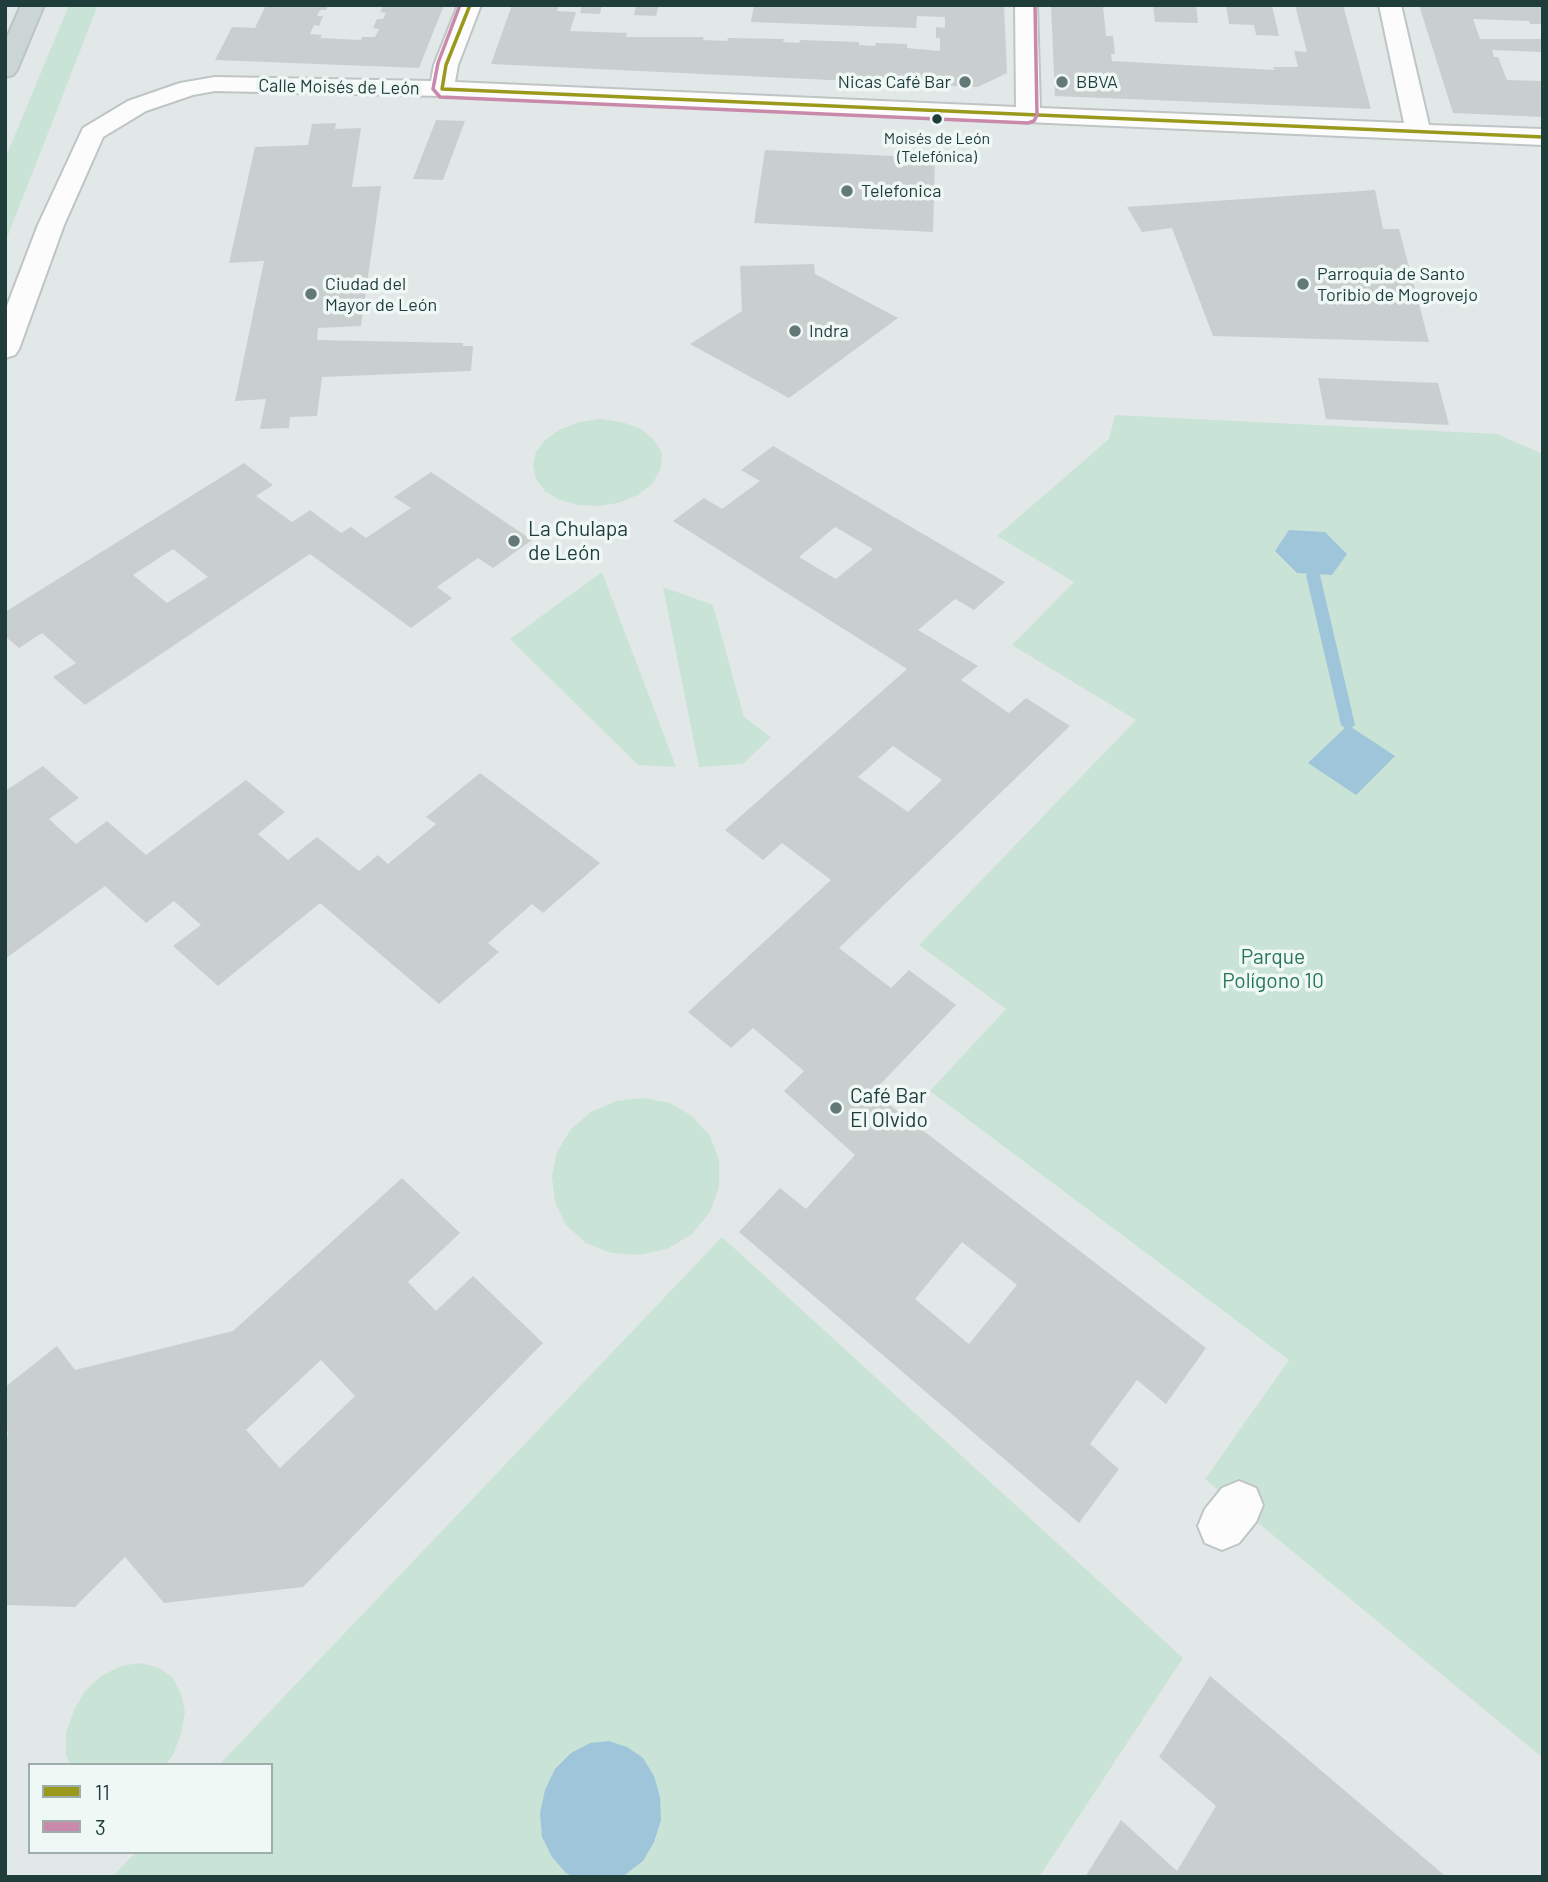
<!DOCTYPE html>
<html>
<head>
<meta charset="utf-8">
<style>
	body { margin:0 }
	#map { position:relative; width:1548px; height:1882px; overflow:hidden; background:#e2e8e7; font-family:Barlow,sans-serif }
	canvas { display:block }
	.frame { position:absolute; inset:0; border:7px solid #1f3d3b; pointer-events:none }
	.legend { position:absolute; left:28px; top:1763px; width:245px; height:91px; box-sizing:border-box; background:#eff8f5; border:2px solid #9cadab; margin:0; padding:9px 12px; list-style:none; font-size:21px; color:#1f3d3b }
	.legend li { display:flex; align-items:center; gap:14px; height:35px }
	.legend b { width:35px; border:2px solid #9cadab }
</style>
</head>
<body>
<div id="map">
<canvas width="1548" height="1882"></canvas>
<div class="frame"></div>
<ul class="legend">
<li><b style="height:9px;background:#9a991b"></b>11</li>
<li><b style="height:9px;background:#c889ab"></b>3</li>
</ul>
</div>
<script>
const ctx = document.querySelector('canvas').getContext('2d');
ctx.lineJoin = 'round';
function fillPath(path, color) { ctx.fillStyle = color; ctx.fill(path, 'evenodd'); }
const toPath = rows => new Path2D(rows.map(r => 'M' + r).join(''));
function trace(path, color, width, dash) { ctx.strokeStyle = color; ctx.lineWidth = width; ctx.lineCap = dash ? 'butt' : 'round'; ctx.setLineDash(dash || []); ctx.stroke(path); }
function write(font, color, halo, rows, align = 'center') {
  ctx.font = font + ' Barlow,sans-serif'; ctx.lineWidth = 7; ctx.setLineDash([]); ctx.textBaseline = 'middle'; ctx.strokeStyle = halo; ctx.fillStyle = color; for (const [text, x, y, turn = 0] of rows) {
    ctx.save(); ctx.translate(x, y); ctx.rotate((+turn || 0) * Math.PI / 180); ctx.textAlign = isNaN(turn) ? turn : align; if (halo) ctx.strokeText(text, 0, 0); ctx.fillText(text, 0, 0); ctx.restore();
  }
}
fillPath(toPath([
	[69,5,98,5,5,243,5,159],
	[1115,415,1497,434,1543,454,1543,1758,1205,1479,1289,1360,930,1091,1006,1009,919,945,1136,720,1012,645,1074,582,997,536,1109,439],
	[600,419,622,422,641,429,654,440,662,453,661,468,653,483,638,495,618,503,598,506,578,505,560,500,545,491,536,479,533,465,536,452,545,440,559,430,579,422],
	[602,572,676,767,638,765,510,639],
	[663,587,713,605,744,717,771,737,743,764,699,767],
	[643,1098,670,1103,692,1116,710,1136,719,1160,719,1187,710,1212,692,1234,667,1249,639,1255,611,1253,586,1243,566,1225,555,1202,552,1177,557,1152,571,1129,591,1112,616,1101],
	[722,1237,1183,1658,1039,1877,112,1877,136,1852,271,1852,271,1765,219,1765],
	[139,1663,157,1667,172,1677,181,1693,185,1712,181,1734,173,1755,165,1765,70,1765,66,1754,66,1732,74,1710,85,1691,101,1676,121,1666]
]), '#cae3d7');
fillPath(toPath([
	[1289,530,1325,532,1347,554,1332,575,1297,573,1275,551],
	[1348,725,1395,756,1356,795,1308,763],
	[609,1741,627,1747,643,1758,654,1776,660,1797,661,1820,654,1842,643,1861,626,1874,620,1877,574,1877,566,1873,552,1857,542,1837,540,1813,545,1790,555,1769,571,1753,590,1743]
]), '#9fc5da');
fillPath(toPath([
	[1313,570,1320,575,1355,725,1348,730,1341,725,1306,575,1313,570]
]), '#9fc5da');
fillPath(toPath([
	[266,5,328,5,326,10,320,10,317,16,323,16,319,26,314,25,310,34,322,35,320,38,361,40,362,37,375,37,379,29,373,28,377,19,383,19,386,13,380,12,383,6,444,5,419,68,215,60,232,27,255,28],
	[512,5,559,5,557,11,576,12,570,31,627,33,626,37,704,37,703,40,727,41,728,38,784,39,783,42,799,43,800,40,859,42,859,45,875,46,876,43,907,44,907,48,940,51,940,38,936,38,936,27,945,28,945,17,917,16,916,28,751,22,754,5,1004,5,1007,73,978,87,491,64],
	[582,5,602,5,600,14,580,13],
	[636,5,659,5,656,16,634,15],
	[1051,5,1103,5,1106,36,1113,36,1115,54,1111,54,1112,61,1275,70,1273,67,1298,67,1294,51,1307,52,1295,5,1343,5,1371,109,1055,96],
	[1153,5,1196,5,1198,23,1155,22],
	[1226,5,1272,5,1279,36,1256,35,1254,25,1229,24],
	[1419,5,1543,5,1543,24,1530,24,1529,21,1473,19,1480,39,1543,39,1543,52,1492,50,1494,57,1498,57,1507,80,1543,81,1543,117,1453,113],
	[436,120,465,121,443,180,413,179],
	[336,123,335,129,361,128,352,187,381,186,361,326,318,328,317,340,463,343,463,346,473,346,471,371,322,377,317,416,290,417,289,428,260,429,266,399,235,401,264,261,229,263,255,147,308,145,312,124],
	[765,150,935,158,933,232,754,223],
	[1375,190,1383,229,1399,229,1429,342,1213,336,1172,228,1142,232,1127,207],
	[814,264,815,274,898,318,789,398,690,344,742,311,740,266],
	[1318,378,1438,383,1449,425,1326,419],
	[773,446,1005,582,974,610,955,599,918,630,978,666,961,680,1009,713,1026,698,1070,726,839,948,891,988,909,970,956,1005,873,1092,1206,1348,1166,1404,1137,1380,1090,1444,1119,1469,1079,1523,739,1232,780,1188,806,1209,855,1155,784,1091,804,1071,753,1028,731,1048,688,1012,831,880,782,843,763,860,725,830,907,669,673,521,704,498,722,509,760,481,741,470],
	[835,527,873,549,836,579,799,557],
	[893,746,942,780,908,812,858,777],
	[962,1242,1017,1285,969,1344,915,1299],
	[244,463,273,485,256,496,292,522,310,510,341,533,351,527,366,538,411,508,394,497,431,472,532,540,493,568,478,558,437,587,452,598,411,628,310,554,85,705,53,677,76,663,42,633,19,648,5,636,5,612],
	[173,549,208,577,167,603,133,575],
	[43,766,79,798,49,819,76,844,107,821,146,855,246,780,285,812,258,834,288,860,317,837,359,871,378,855,388,864,436,824,426,817,480,773,600,863,543,913,532,904,488,943,499,952,439,1004,320,903,218,986,173,946,201,925,174,901,146,923,105,886,5,959,5,791],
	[402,1178,460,1233,408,1282,436,1311,473,1276,543,1343,303,1587,164,1603,125,1557,75,1607,5,1605,5,1450,8,1432,5,1428,5,1387,57,1346,75,1370,233,1331],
	[321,1360,355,1396,280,1468,246,1430],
	[1210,1676,1444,1875,1443,1877,1085,1877,1121,1820,1177,1871,1216,1806,1159,1757]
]), '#c9cfce');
const street = toPath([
	[458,5,481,5,458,65,455,82,1016,107,1015,5,1037,5,1040,108,1404,123,1379,5,1401,5,1429,125,1543,129,1543,145,442,96,215,91,193,95,146,111,103,137,64,225,19,349,15,355,5,358,5,311,38,225,83,128,128,101,180,83,215,77,431,81,434,65,458,5],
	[1239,1481,1256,1488,1263,1505,1256,1522,1239,1543,1222,1550,1205,1543,1198,1526,1205,1509,1222,1488,1239,1481]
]);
const primary = toPath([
	[21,5,44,5,17,70,13,75,5,77,5,42,21,5]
]);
trace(street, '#bfc5c4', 4);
trace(primary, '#bbc5c4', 4);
fillPath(street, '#fbfcfb');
fillPath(primary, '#ccd5d5');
trace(toPath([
	[442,89,1543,137],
	[442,89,446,65,470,5]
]), '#9a991b', 3.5);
trace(toPath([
	[460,5,438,63,433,89,440,97,1028,123,1034,121,1037,115,1035,5]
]), '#c889ab', 3.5);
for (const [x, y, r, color] of [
	[965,82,7,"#637977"],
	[1062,82,7,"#637977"],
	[937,119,6,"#1f3d3b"],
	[847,191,7,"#637977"],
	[1303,284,7,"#637977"],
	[311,294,7,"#637977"],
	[795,331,7,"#637977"],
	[514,541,7,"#637977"],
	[836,1108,7,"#637977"]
]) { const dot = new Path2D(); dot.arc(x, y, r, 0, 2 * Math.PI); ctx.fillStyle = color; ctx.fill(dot); trace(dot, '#eff8f5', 2.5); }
write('16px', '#1f3d3b', '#eff8f5', [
	["Moisés de León",937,139],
	["(Telefónica)",937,157]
]);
write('18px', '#1f3d3b', '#eff8f5', [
	["Nicas Café Bar",951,82,"right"],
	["BBVA",1076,82],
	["Telefonica",861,191],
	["Parroquia de Santo",1317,274],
	["Toribio de Mogrovejo",1317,295],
	["Ciudad del",325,284],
	["Mayor de León",325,305],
	["Indra",809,331]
], 'left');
write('18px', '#1f3d3b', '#eff8f5', [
	["Calle Moisés de León",339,87,1]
]);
write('21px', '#1f3d3b', '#eff8f5', [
	["La Chulapa",528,529],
	["de León",528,553],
	["Café Bar",850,1096],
	["El Olvido",850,1120]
], 'left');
write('21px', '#267657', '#eff8f5', [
	["Parque",1273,957],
	["Polígono 10",1273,981]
]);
</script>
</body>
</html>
